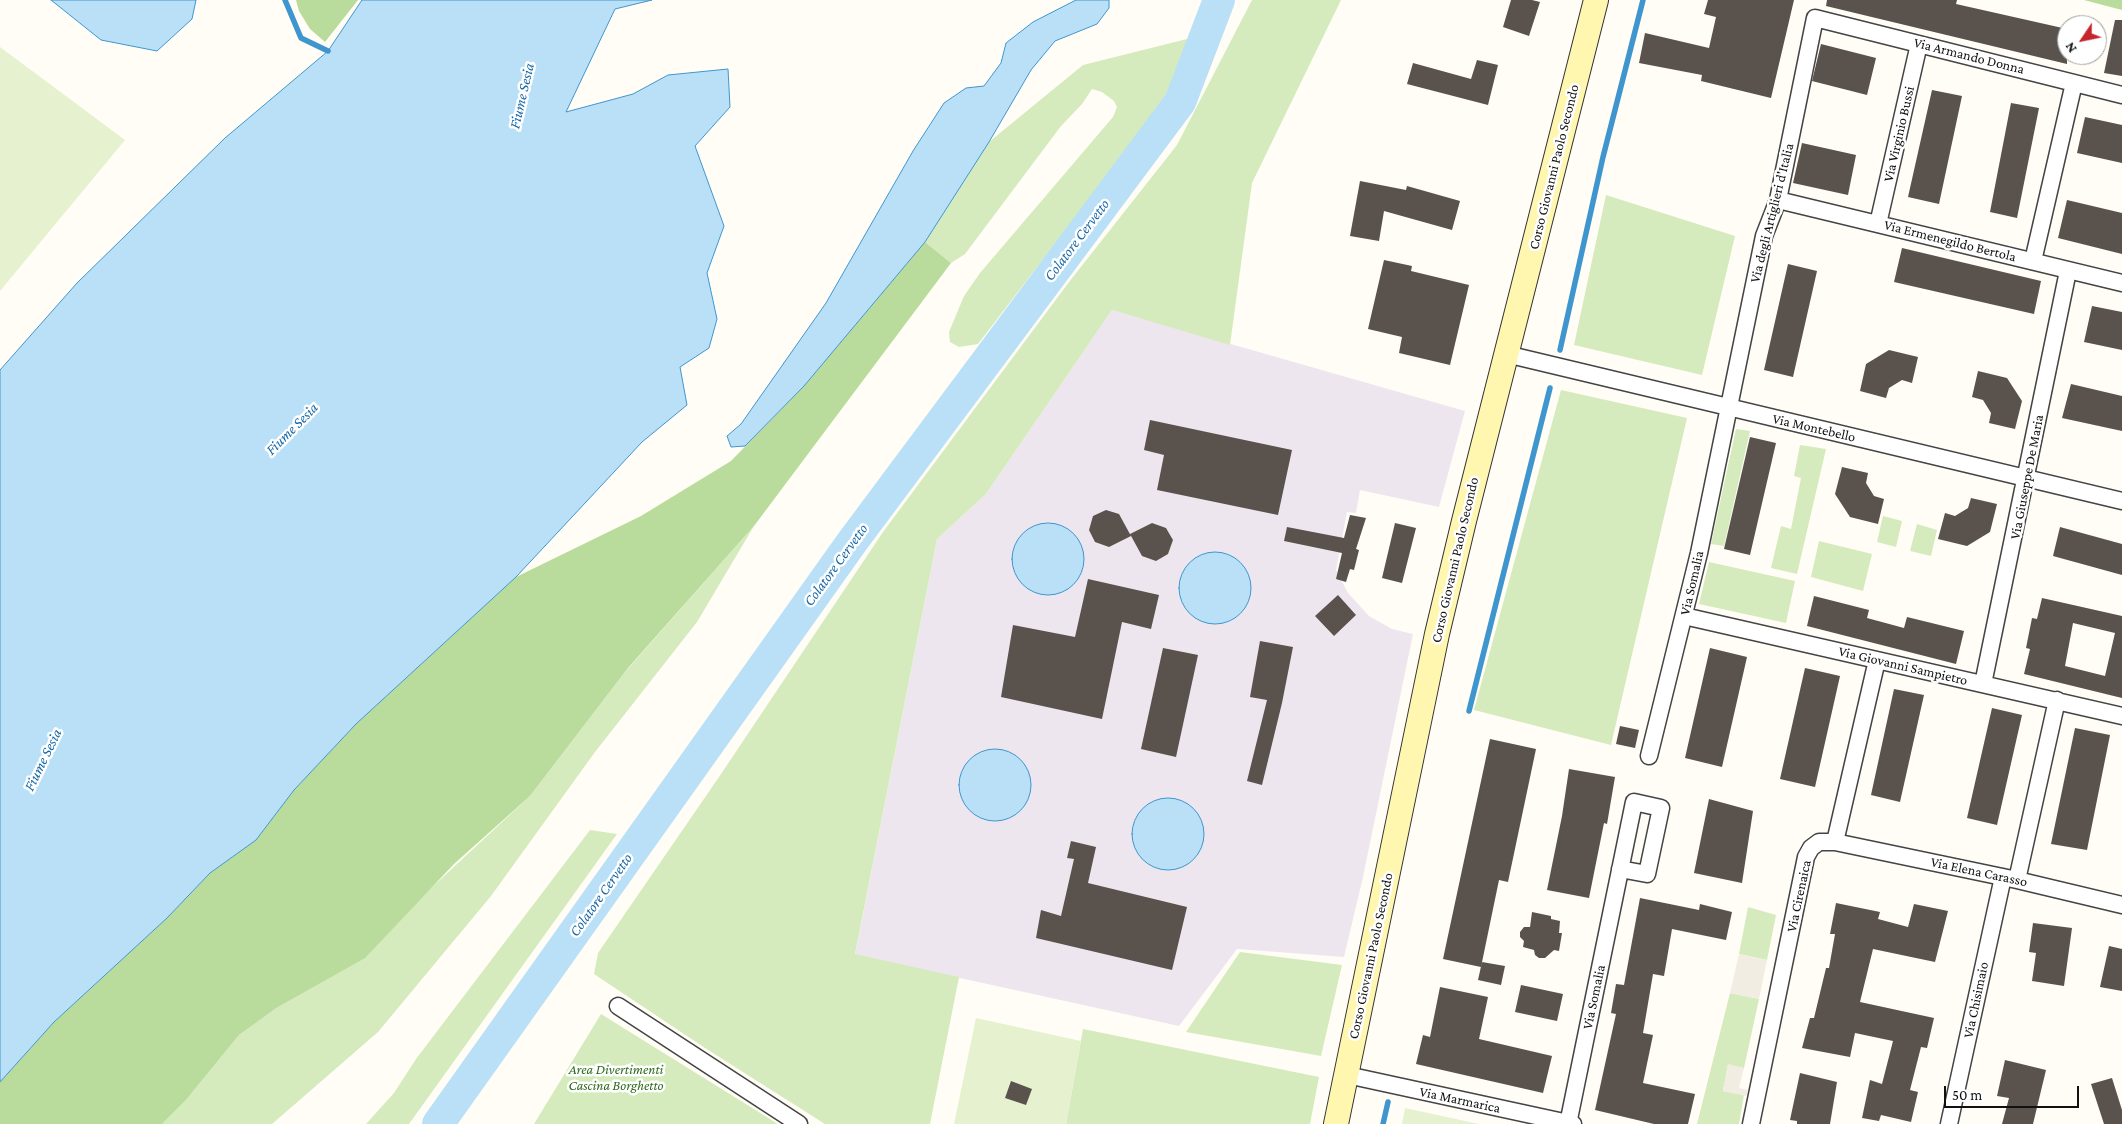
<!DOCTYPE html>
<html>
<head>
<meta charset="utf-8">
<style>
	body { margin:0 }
	#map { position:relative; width:2122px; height:1124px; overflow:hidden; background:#fffdf5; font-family:"Crimson Pro",serif }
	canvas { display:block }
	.north { position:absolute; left:2057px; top:15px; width:50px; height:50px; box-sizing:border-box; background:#fff; border:1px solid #a0a0a0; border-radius:50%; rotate:236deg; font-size:14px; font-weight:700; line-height:20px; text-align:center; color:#111 }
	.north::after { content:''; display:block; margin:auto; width:18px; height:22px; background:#c4262e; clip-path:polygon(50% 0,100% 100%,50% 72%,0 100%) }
	.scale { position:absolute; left:1944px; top:1086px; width:135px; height:22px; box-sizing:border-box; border:2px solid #111; border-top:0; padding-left:6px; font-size:15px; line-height:18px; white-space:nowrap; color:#111; -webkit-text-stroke:4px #fff; paint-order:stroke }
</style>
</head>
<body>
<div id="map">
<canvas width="2122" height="1124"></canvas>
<div class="north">N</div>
<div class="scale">50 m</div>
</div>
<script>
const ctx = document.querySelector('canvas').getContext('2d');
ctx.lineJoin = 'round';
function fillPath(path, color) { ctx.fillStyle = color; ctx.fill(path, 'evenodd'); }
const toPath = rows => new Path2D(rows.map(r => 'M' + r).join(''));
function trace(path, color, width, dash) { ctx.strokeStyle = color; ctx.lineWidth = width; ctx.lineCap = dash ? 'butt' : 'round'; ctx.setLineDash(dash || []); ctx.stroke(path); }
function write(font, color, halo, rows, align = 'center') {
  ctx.font = font + ' "Crimson Pro",serif'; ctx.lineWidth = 5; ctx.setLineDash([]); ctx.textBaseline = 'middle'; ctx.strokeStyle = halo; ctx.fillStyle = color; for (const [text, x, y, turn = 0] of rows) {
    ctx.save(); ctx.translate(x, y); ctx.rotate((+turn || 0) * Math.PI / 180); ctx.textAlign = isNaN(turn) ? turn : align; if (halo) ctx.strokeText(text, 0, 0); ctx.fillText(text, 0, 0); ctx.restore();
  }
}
fillPath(toPath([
	[1112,310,1465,411,1439,507,1360,490,1356,513,1347,512,1336,570,1348,593,1369,616,1392,629,1413,634,1363,877,1344,957,1237,949,1179,1026,855,955,937,539,986,494]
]), '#eee6ef');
fillPath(toPath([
	[1252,0,1341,0,1252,183,1230,345,1112,310,986,494,937,539,855,954,959,977,930,1124,825,1124,705,1048,594,974,598,953,719,777,883,532,1069,282,1177,145],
	[1191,38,1162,104,978,344,959,347,950,342,949,332,964,296,980,273,1113,117,1117,107,1114,101,1102,92,1092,89,1082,104,1061,126,965,254,951,263,925,242,989,142,1083,65],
	[1606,195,1735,236,1702,375,1574,345],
	[1561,390,1687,418,1611,745,1474,710],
	[1736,429,1750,431,1724,546,1711,544],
	[1800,445,1826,449,1797,574,1771,568,1781,526,1791,529,1801,478,1794,476],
	[1883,516,1902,521,1896,547,1877,542],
	[1917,524,1937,530,1931,556,1910,551],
	[754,526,697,622,595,752,491,896,378,1032,272,1124,162,1124,186,1100,239,1035,428,891,530,796,625,672],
	[1819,541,1872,554,1863,591,1811,577],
	[1709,562,1795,581,1786,623,1699,604],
	[590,830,617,834,409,1124,366,1124,394,1093,416,1059],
	[1748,907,1776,915,1767,960,1739,954],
	[1240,952,1342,965,1321,1056,1186,1032],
	[1730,993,1759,999,1744,1068,1728,1065,1723,1091,1744,1095,1739,1124,1697,1124],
	[601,1014,778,1124,534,1124],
	[1083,1029,1319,1077,1310,1124,1066,1124]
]), '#d5ebbd');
fillPath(toPath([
	[296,0,358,0,325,42,310,29,299,11],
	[2084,0,2122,0,2122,10],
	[925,242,951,263,754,526,628,668,530,796,454,864,365,958,276,1008,239,1035,186,1100,162,1124,0,1124,0,1082,54,1022,167,918,210,873,256,840,294,790,356,724,516,577,641,516,731,461,804,386]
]), '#b9dc9c');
fillPath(toPath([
	[0,47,125,140,0,291],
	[976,1018,1081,1041,1066,1124,954,1124],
	[1405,1108,1479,1124,1402,1124]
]), '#e6f2cf');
fillPath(toPath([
	[1739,954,1767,960,1759,999,1730,993],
	[1728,1064,1744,1068,1739,1088,1748,1090,1746,1096,1723,1091]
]), '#f1ede2');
const water = toPath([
	[51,0,196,0,192,19,157,51,101,40,51,0],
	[362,0,652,0,615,9,566,112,633,94,668,75,728,69,730,107,695,146,724,226,707,273,717,319,709,348,680,367,687,405,642,442,516,577,356,724,294,790,256,840,210,873,167,918,54,1022,0,1082,0,370,77,283,225,138,328,51,362,0],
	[1076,0,1109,0,1109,8,1097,24,1055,41,1031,70,989,142,925,242,804,386,745,446,731,447,727,436,741,424,826,303,913,151,944,103,966,88,984,86,1001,63,1006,43,1033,22,1076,0],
	'1012 559a36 36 0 1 1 72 0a36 36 0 1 1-72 0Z',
	'1179 588a36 36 0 1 1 72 0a36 36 0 1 1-72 0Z',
	'959 785a36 36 0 1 1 72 0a36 36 0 1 1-72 0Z',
	'1132 834a36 36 0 1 1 72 0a36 36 0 1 1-72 0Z'
]);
fillPath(water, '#b9e0f7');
trace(water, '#3f96cf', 1);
trace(toPath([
	[285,0,301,38,328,51],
	[1560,350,1603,157,1643,0],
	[1469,711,1550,388],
	[1383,1124,1388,1102]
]), '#3f96cf', 5.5);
trace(toPath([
	[438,1124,852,542,1180,102,1219,0]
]), '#b9e0f7', 32);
fillPath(toPath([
	[1511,0,1532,0,1540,2,1529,36,1503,27],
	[1708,0,1794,0,1771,98,1701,81,1702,75,1639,63,1645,33,1709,48,1716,17,1704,14],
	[1827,0,1957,0,1956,4,2067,29,2067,64,1826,6],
	[2115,20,2122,20,2122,76,2104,73],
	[1821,44,1876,58,1867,95,1812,81],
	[1477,60,1498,65,1488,105,1407,84,1413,63,1471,79],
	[1932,90,1962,96,1939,204,1908,197],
	[2011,103,2039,108,2017,218,1990,212],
	[2085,117,2122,125,2122,163,2077,153],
	[1802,143,1856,155,1848,195,1793,183],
	[1360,181,1406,190,1407,186,1460,201,1452,230,1384,211,1379,241,1350,236],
	[2067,200,2122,213,2122,254,2058,238],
	[1902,248,2041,281,2034,314,1894,282],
	[1384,260,1412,266,1411,271,1469,285,1450,365,1399,353,1402,337,1368,329],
	[1788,264,1817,271,1793,377,1764,370],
	[2092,306,2122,312,2122,350,2084,342],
	[1889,350,1918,357,1912,383,1902,380,1889,388,1886,398,1860,391,1866,364],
	[1978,371,2007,378,2022,401,2015,429,1989,423,1991,413,1983,400,1972,397],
	[2071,384,2122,396,2122,431,2062,418],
	[1150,420,1292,450,1278,515,1157,490,1164,455,1144,450],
	[1750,437,1776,443,1750,555,1724,549],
	[1842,467,1868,473,1866,483,1874,496,1884,499,1878,524,1850,517,1835,494],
	[1971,498,1997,504,1990,532,1967,546,1938,539,1945,513,1955,516,1968,508],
	[1106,510,1119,514,1131,536,1109,547,1095,542,1089,530,1093,516],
	[1350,515,1366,518,1356,549,1359,550,1354,570,1350,569,1346,582,1336,579,1342,553,1284,541,1287,527,1344,538],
	[1152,523,1166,528,1173,540,1168,554,1156,561,1142,556,1130,534],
	[1395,523,1416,528,1402,583,1382,578],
	[2060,527,2122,544,2122,575,2053,556],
	[1088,579,1159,595,1151,629,1122,622,1102,719,1001,697,1013,625,1075,637],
	[1338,595,1356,615,1334,636,1315,616],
	[1814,596,1869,610,1867,618,1904,628,1907,617,1964,631,1956,664,1807,626],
	[2042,598,2122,616,2122,698,2024,674,2030,649,2026,648,2032,618,2037,619],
	[2073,623,2115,633,2105,676,2065,666],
	[1260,641,1293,647,1282,703,1262,785,1247,781,1267,700,1250,697],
	[1163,648,1198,655,1176,757,1141,749],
	[1710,648,1747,657,1722,767,1685,758],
	[1805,668,1840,676,1815,787,1780,779],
	[1894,689,1924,695,1900,802,1871,795],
	[1992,708,2022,715,1997,825,1967,818],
	[1620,726,1639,730,1635,748,1616,744],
	[2075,728,2110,735,2087,850,2051,844],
	[1490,739,1536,749,1508,882,1499,880,1481,967,1443,959],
	[1569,769,1615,777,1607,824,1604,823,1589,898,1547,890,1562,816],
	[1709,799,1753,811,1742,883,1694,873],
	[1071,841,1096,847,1088,883,1187,907,1172,970,1036,938,1041,910,1061,916,1074,859,1067,858],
	[1640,898,1699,910,1700,904,1732,912,1726,940,1672,929,1664,976,1653,974,1643,1033,1653,1035,1643,1083,1695,1094,1688,1124,1654,1124,1595,1110,1616,1014,1611,1013,1616,984,1624,985],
	[1836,903,1880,912,1878,919,1908,927,1914,904,1948,911,1935,962,1873,949,1860,1002,1934,1018,1927,1048,1921,1047,1910,1090,1918,1092,1911,1122,1881,1115,1879,1121,1862,1118,1870,1080,1882,1084,1893,1041,1855,1033,1850,1057,1802,1048,1810,1018,1814,1018,1826,968,1829,968,1835,934,1830,934],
	[1532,912,1551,916,1551,919,1560,921,1559,933,1562,933,1559,951,1554,950,1545,958,1539,958,1535,955,1534,950,1523,947,1524,941,1520,937,1520,932,1524,927,1530,927],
	[2033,923,2072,928,2064,986,2032,981,2036,953,2029,952],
	[2109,946,2122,949,2122,991,2100,987],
	[1482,962,1505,966,1501,985,1478,980],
	[1521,985,1563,994,1557,1021,1515,1012],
	[1440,987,1488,997,1479,1039,1552,1056,1543,1093,1416,1064,1423,1035,1430,1037],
	[2005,1060,2046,1070,2033,1124,2002,1124,2009,1098,1997,1096],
	[1800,1073,1837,1082,1830,1124,1797,1124,1797,1121,1790,1120],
	[2112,1078,2122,1110,2122,1124,2104,1124,2091,1084],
	[1011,1081,1032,1089,1026,1105,1005,1098]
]), '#5a524d');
const street = toPath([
	[1778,200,2122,283],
	[1878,224,1919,44],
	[2033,261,2074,83],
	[1506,354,2122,501],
	[1684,616,2122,716],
	[1983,684,2068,271],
	[1649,756,1699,553,1764,236,1778,200,1815,18,2122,95],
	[1835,842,1877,660],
	[2017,880,2057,700],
	[618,1006,799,1124],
	[1347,1075,1573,1124],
	[1568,1124,1634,802,1661,808,1647,874,1620,869],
	[1751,1124,1806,857,1811,848,1819,842,1835,842,2017,880,2122,905],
	[1949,1124,2003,877]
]);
const secondary = toPath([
	[1336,1124,1437,634,1464,521,1596,0]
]);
trace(street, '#444', 19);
trace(secondary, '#333', 26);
trace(street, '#fff', 16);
trace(secondary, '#fff6b0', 24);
write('14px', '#111', '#fff', [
	["Via Armando Donna",1969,56,14],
	["Via Virginio Bussi",1899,134,-77],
	["Corso Giovanni Paolo Secondo",1554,167,-76],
	["Via degli Artiglieri d'Italia",1772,213,-76],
	["Via Ermenegildo Bertola",1950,241,14],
	["Via Montebello",1814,428,13],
	["Via Giuseppe De Maria",2027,477,-79],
	["Corso Giovanni Paolo Secondo",1455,560,-77],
	["Via Somalia",1692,583,-77],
	["Via Giovanni Sampietro",1903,666,13],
	["Via Elena Carasso",1979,872,12],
	["Via Cirenaica",1799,896,-78],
	["Corso Giovanni Paolo Secondo",1371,956,-78],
	["Via Somalia",1594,997,-78],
	["Via Chisimaio",1976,1000,-78],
	["Via Marmarica",1460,1100,12]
]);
write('italic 14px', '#2f6b1f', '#fff', [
	["Area Divertimenti",616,1070],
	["Cascina Borghetto",616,1086]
]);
write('italic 15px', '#1768a6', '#fff', [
	["Fiume Sesia",522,96,-77],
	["Colatore Cervetto",1077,240,-53],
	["Fiume Sesia",292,429,-45],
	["Colatore Cervetto",836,565,-54],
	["Fiume Sesia",43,760,-64],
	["Colatore Cervetto",601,895,-55]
]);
</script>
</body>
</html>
